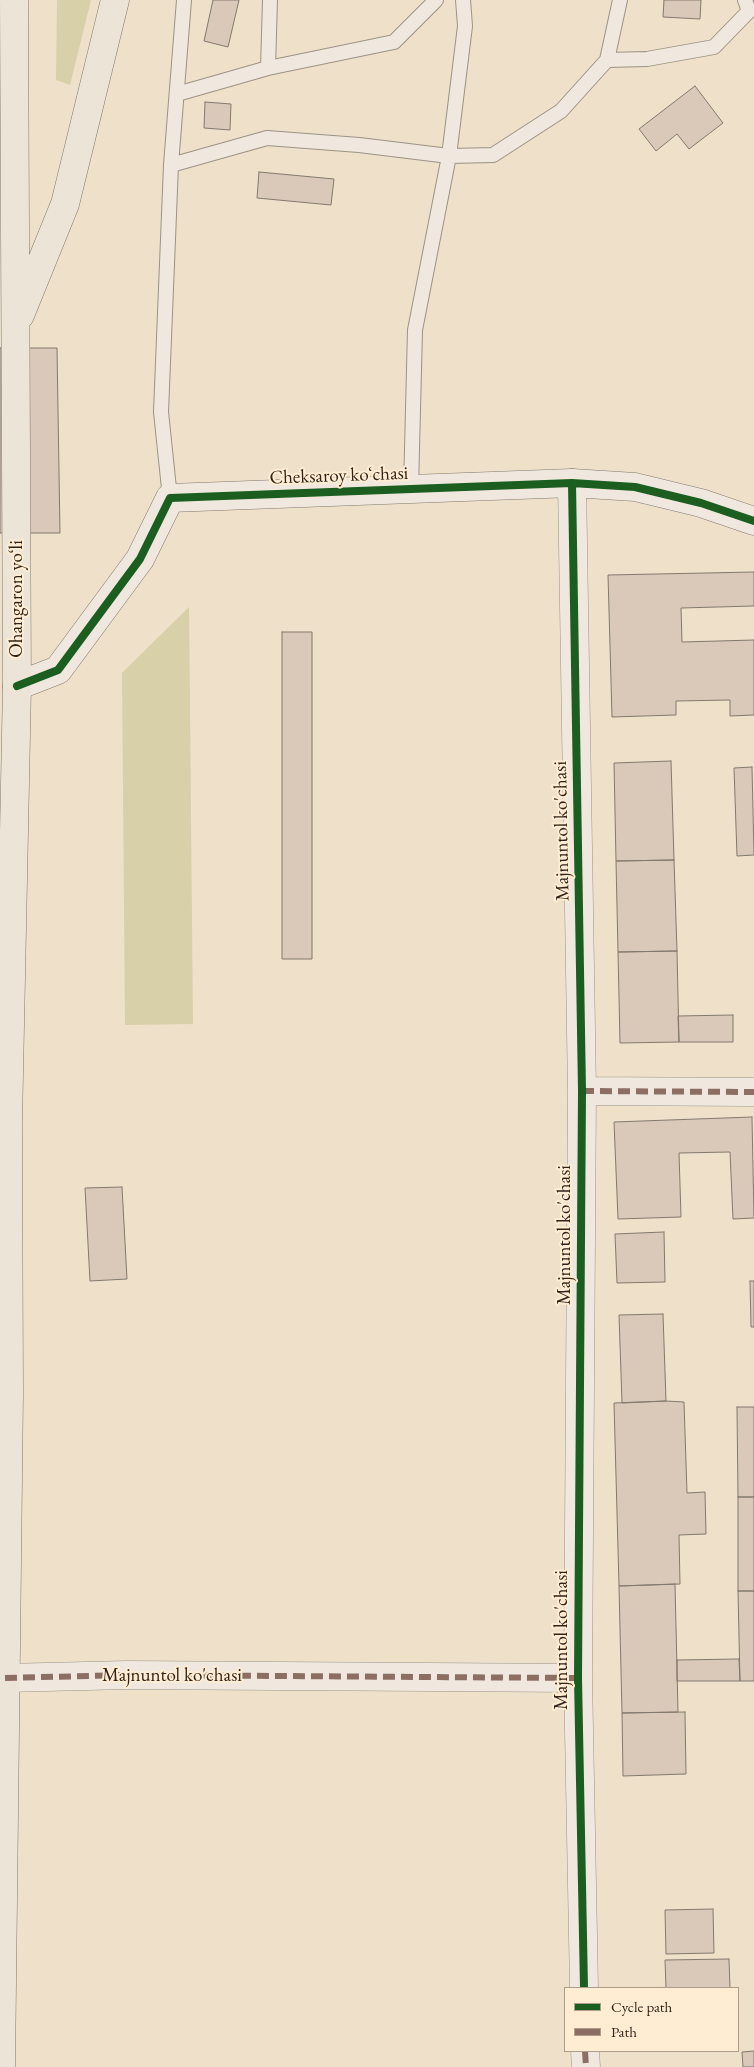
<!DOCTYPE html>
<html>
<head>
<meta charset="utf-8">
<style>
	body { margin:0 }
	#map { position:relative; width:754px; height:2067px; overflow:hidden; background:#efe0ca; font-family:"EB Garamond",serif }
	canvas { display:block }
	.legend { position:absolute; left:564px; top:1987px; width:175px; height:65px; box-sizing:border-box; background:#feedd3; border:1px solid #ac9c89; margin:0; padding:6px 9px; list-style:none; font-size:15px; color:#312319 }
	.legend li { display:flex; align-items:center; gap:10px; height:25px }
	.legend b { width:25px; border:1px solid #ac9c89 }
</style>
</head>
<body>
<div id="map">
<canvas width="754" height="2067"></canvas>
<ul class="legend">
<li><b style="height:6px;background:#1b5e20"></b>Cycle path</li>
<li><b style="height:6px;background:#8d6e63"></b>Path</li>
</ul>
</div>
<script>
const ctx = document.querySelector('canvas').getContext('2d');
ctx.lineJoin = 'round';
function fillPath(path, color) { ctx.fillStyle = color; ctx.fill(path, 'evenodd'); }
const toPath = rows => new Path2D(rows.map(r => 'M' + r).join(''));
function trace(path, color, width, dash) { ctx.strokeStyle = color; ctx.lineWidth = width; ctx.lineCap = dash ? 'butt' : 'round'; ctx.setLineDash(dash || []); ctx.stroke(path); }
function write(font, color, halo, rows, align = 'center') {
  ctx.font = font + ' "EB Garamond",serif'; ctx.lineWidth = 4; ctx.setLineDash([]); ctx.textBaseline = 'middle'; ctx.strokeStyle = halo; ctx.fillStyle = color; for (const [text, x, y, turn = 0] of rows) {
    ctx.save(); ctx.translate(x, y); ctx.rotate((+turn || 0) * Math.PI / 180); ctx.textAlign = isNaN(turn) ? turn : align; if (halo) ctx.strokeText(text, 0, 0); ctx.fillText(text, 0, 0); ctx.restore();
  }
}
fillPath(toPath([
	[57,0,91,0,70,85,56,80],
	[189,607,193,1024,125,1025,122,673]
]), '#d7d0a9');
const building = toPath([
	[213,0,239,0,228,47,204,41,213,0],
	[664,0,701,0,700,19,663,17,664,0],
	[695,86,723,123,689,149,677,134,656,151,639,129,695,86],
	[205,102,231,104,230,130,204,128,205,102],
	[259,172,334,179,331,205,257,198,259,172],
	[0,348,57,348,60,533,0,533,0,348],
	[754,572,754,606,681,608,682,642,754,640,754,715,730,716,730,700,676,701,676,715,612,717,608,575,754,572],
	[282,632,312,632,312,959,282,959,282,632],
	[671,761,674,860,616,861,614,763,671,761],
	[752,767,754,855,737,856,734,768,752,767],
	[674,860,677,951,618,952,616,861,674,860],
	[677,951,679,1042,620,1043,618,952,677,951],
	[733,1015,733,1042,679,1042,678,1016,733,1015],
	[752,1117,754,1218,733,1219,730,1152,679,1153,681,1217,618,1219,614,1122,752,1117],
	[122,1187,127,1279,90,1281,85,1188,122,1187],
	[664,1232,665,1282,617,1283,615,1234,664,1232],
	[750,1281,754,1281,754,1327,751,1327,750,1281],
	[663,1314,666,1401,622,1403,619,1315,663,1314],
	[666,1401,684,1402,687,1493,705,1492,706,1534,679,1535,680,1584,619,1586,614,1403,666,1401],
	[737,1407,754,1407,754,1497,738,1497,737,1407],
	[738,1497,754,1497,754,1591,738,1591,738,1497],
	[675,1584,678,1712,622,1713,619,1586,675,1584],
	[738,1591,754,1591,754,1681,740,1681,738,1591],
	[739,1659,740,1681,677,1681,677,1660,739,1659],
	[685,1712,686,1774,623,1776,622,1713,685,1712],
	[713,1909,714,1953,666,1954,665,1910,713,1909],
	[729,1959,730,1988,666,1988,665,1960,729,1959],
	[754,2051,754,2067,743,2067,742,2052,754,2051]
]);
fillPath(building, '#dac8b8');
trace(building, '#82796d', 1);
const lane = toPath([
	[607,60,647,59,714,47,749,11,745,0],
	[268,68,270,0],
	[177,94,268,68,394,42,436,0],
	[171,165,267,138,359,145,449,156,493,155,561,111,607,60,620,0],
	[411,489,415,330,449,156,465,26,463,0],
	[170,498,161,412,171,165,184,0]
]);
const street = toPath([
	[572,483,582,1091,578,1678,584,1988],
	[582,1091,754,1092],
	[5,1678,127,1675,578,1678],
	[585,2051,586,2067]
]);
const secondary = toPath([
	[17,686,58,670,140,559,170,498,572,483,635,487,701,503,754,521]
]);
const highway = toPath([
	[20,315,65,204,115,0],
	[1,2067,9,1394,8,1122,17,686,14,0]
]);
trace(lane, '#9c9285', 16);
trace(street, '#9c9285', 29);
trace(secondary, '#82796d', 29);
trace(highway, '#82796d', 29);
trace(lane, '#f0e8de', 14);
trace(street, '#f0e8de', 28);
trace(secondary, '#f0e8de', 28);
trace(highway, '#ede4d8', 28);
trace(toPath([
	[582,1091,754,1092],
	[5,1678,127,1675,578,1678],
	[585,2051,586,2067]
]), '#8d6e63', 6, [12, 6]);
trace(toPath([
	[572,483,582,1091,578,1678,584,1988],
	[17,686,58,670,140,559,170,498,572,483,635,487,701,503,754,521]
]), '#1b5e20', 8);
write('19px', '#312319', '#feedd3', [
	["Cheksaroy koʻchasi",339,476,-2],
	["Ohangaron yoʻli",17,599,-90],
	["Majnuntol ko'chasi",562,831,-91],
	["Majnuntol ko'chasi",565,1235,-90],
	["Majnuntol ko'chasi",562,1640,-90],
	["Majnuntol ko'chasi",172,1676]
]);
</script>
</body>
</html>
